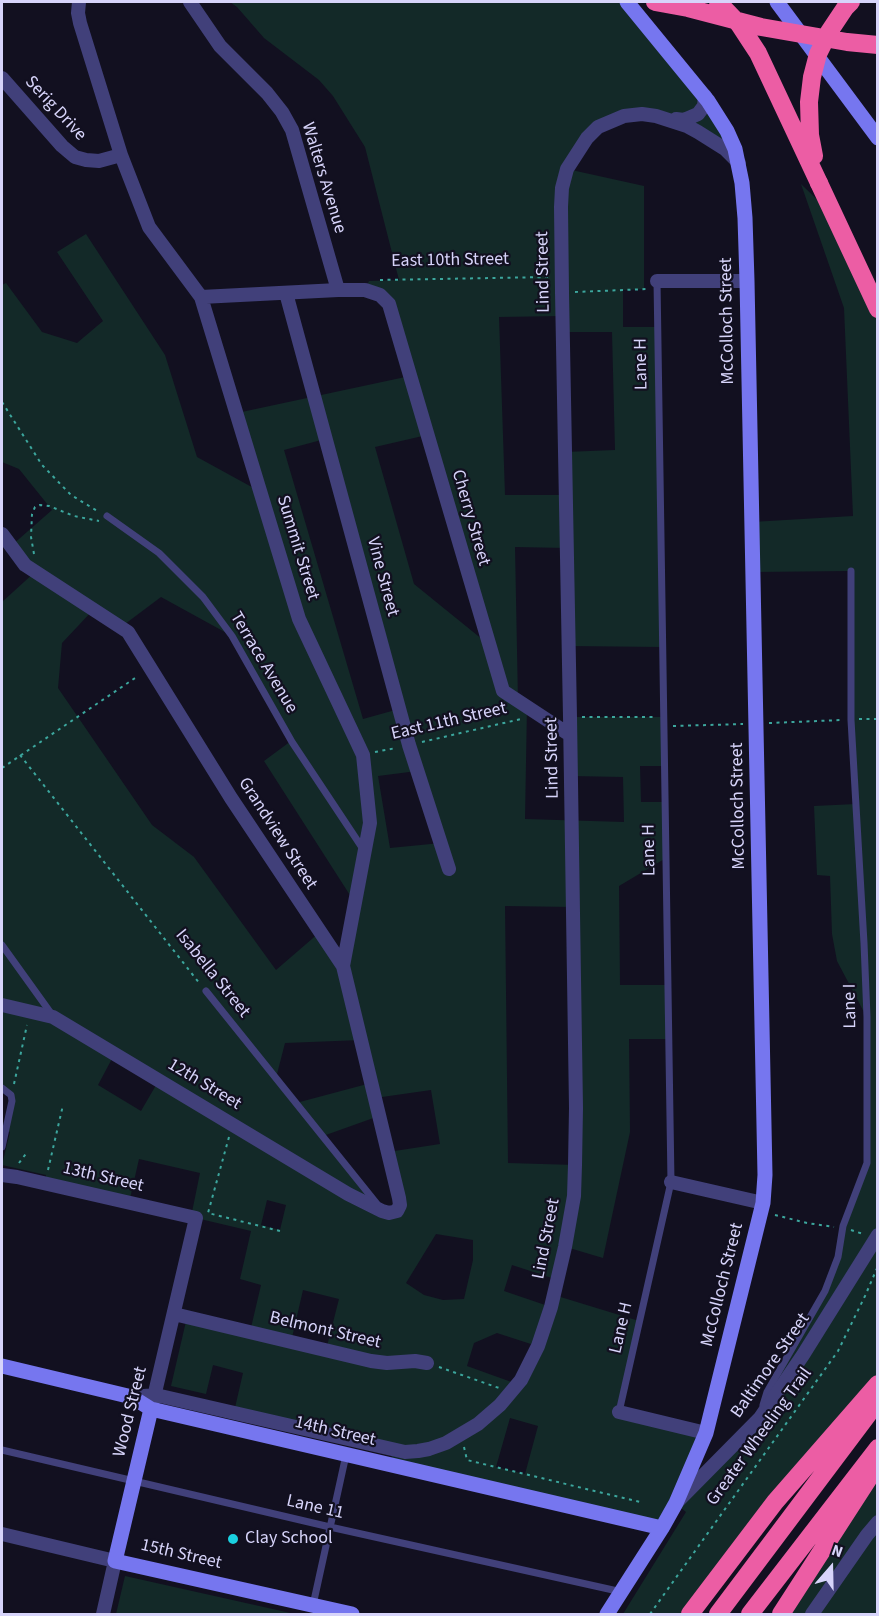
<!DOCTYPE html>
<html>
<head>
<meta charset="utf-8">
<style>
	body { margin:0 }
	#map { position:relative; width:879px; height:1616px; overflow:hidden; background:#121020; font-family:"Source Sans 3",sans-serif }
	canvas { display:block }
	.frame { position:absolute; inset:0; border:3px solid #d7d4fa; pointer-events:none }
	.north { position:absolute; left:801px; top:1538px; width:60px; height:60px; -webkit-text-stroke:4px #121020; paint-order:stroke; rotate:20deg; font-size:16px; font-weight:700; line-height:24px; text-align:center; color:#d7d4fa }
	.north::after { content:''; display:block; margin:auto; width:21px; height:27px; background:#d7d4fa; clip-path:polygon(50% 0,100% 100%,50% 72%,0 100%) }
</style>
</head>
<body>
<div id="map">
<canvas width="879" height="1616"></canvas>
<div class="frame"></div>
<div class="north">N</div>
</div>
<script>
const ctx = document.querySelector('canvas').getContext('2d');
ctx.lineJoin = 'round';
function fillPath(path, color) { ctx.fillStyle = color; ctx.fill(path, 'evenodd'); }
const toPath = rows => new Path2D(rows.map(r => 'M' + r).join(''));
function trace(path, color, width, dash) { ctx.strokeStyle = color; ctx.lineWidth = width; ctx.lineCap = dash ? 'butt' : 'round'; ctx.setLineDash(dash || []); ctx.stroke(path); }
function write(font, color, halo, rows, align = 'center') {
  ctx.font = font + ' "Source Sans 3",sans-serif'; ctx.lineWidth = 4.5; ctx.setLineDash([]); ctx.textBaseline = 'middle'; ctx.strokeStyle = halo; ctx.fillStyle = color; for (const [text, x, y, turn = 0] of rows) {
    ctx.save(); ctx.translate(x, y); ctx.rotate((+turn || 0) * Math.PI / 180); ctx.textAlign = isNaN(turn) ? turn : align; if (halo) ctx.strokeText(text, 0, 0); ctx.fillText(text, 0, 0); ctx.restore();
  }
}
fillPath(toPath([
	[230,2,623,2,735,149,666,118,610,121,567,169,644,186,644,289,623,290,623,327,657,327,662,647,569,646,567,548,515,547,518,701,527,706,525,819,624,822,623,777,571,776,570,717,663,717,664,766,640,766,641,802,665,802,666,858,619,886,620,985,668,985,668,1039,629,1039,630,1132,603,1258,566,1247,558,1280,512,1265,504,1291,551,1307,554,1295,639,1321,619,1411,706,1433,693,1467,707,1472,760,1418,767,1392,825,1291,838,1257,843,1226,867,1163,865,1014,837,961,832,934,830,876,817,875,814,806,856,804,850,571,754,572,752,522,853,516,844,308,801,184,834,216,878,309,877,1384,690,1614,623,1614,686,1512,676,1504,662,1528,389,1465,394,1449,234,1412,243,1373,213,1365,206,1394,171,1386,187,1317,250,1332,261,1285,240,1279,251,1231,196,1218,192,1212,200,1173,139,1159,129,1203,45,1183,46,1175,2,1165,10,1132,5,1131,12,1101,2,1088,2,602,35,572,11,546,52,510,19,469,2,462,2,285,6,283,42,332,77,343,103,321,57,252,86,234,165,355,197,457,259,491,237,413,410,376,389,305,365,290,369,281,399,280,365,147,333,96,319,80,264,38,237,7],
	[562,316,562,332,612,332,615,450,565,452,566,495,505,495,499,317],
	[427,435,488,644,414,584,375,447],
	[325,439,399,709,363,719,284,450],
	[161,597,232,636,291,741,264,761,355,903,342,965,320,932,276,970,194,857,152,825,58,688,62,643,93,610,121,627],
	[417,771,441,843,390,848,378,776],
	[505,906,573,907,575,1165,508,1163],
	[361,1040,371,1083,296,1103,276,1078,285,1043],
	[115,1053,159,1080,141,1111,98,1085],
	[431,1090,440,1144,388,1152,396,1211,382,1211,323,1136,379,1116,375,1098],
	[267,1200,286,1205,280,1230,261,1225],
	[436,1234,473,1240,473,1260,464,1299,443,1300,424,1295,406,1283],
	[303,1290,339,1299,326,1350,291,1342],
	[497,1333,537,1346,517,1384,467,1366,474,1343],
	[510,1418,538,1426,525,1474,496,1467],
	[877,1464,877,1614,781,1614],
	[125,1576,295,1614,116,1614]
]), '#132928');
trace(toPath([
	[380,280,548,277],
	[575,292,647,289],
	[2,402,42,465,71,495,99,512],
	[34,554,31,537,32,514,35,507,40,505,49,506,74,516,99,521],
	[582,717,654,717],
	[859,719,878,719],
	[769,723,842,720],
	[673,726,743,724],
	[422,742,521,719],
	[375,752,396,748],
	[20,755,200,984],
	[2,768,138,676],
	[14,1084,27,1025],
	[229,1137,208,1213,280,1231],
	[19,1163,28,1151],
	[48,1170,63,1105],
	[775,1215,807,1223,834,1227],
	[851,1230,863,1234],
	[439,1367,499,1388],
	[464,1447,467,1460,640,1502],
	[650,1614,838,1351,865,1296,878,1266]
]), '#3ca69d', 2, [3, 4.5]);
trace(toPath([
	[107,516,159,553,203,597,232,636,292,742,363,849],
	[2,945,53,1016],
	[206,991,377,1204],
	[2,1088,11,1095,12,1101,2,1147],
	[763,1405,767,1392,825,1291,838,1257,843,1226,867,1163,867,1017,864,943,851,720,851,571],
	[619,1412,671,1182,657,281],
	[2,1450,330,1527,622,1592],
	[313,1605,346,1455]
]), '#41407a', 7);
trace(toPath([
	[79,2,78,13,80,23,121,155,149,227,201,297,299,619,363,755,370,823,343,966],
	[190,2,220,46,267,93,282,112,292,130,338,290],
	[2,78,62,146,75,157,86,160,99,161,121,155],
	[676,119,684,120,698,114,704,106,705,96],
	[657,281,747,281],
	[286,293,409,745,449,869],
	[201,297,338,290,365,290,380,295,389,304,503,691,570,735],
	[2,534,25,565,128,632,231,798,343,966,399,1198,400,1205,397,1211,389,1213,382,1211,348,1194,53,1017,2,1005],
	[2,1175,17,1177,196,1218,153,1401],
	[671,1182,763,1203],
	[174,1314,371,1361,387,1363,415,1361,427,1363],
	[132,1397,156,1395,405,1452,418,1451,429,1449,446,1443,478,1424,500,1405,521,1380,538,1346,551,1307,565,1247,574,1196,575,1165,576,1108,570,717,562,292,561,207,562,188,567,169,587,138,598,127,624,116,642,114,656,116,687,126,698,132,725,149,739,163],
	[619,1412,706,1433],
	[678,1501,760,1418,803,1355,878,1235],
	[2,1534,115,1561,103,1614],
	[812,1614,867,1535,878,1522]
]), '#41407a', 14);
trace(toPath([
	[777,2,878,138],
	[2,1366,132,1397,151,1409,662,1528],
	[151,1409,115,1561,352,1614],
	[607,1614,662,1528,676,1503,706,1433,763,1203,765,1175,747,281,745,218,742,183,735,149,727,131,708,101,627,2]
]), '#7676ef', 15);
trace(toPath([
	[819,183,878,309],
	[690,1614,775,1502,878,1384],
	[718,1614,878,1401],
	[750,1614,878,1448],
	[781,1614,876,1467]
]), '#ec5da4', 18);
trace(toPath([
	[655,2,688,8,761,27,847,42,878,45],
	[718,2,739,24,758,53,819,183],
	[814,156,810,135,809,102,812,77,818,54,829,32,845,8,851,2]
]), '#ec5da4', 18);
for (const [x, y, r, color] of [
	[233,1539,6,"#1ad0e0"]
]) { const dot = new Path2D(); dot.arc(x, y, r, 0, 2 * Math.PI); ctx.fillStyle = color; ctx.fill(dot); trace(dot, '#121020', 2); }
write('18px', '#d7d4fa', '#121020', [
	["Serig Drive",55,109,47],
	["Walters Avenue",323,178,73],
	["East 10th Street",450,261,-1],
	["Lind Street",544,272,-91],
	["McColloch Street",728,321,-91],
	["Lane H",642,364,-91],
	["Cherry Street",470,518,74],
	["Summit Street",297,548,73],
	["Vine Street",382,577,75],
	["Terrace Avenue",263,663,59],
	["East 11th Street",449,722,-13],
	["Lind Street",553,758,-91],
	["McColloch Street",739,806,-91],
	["Grandview Street",277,834,57],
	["Lane H",650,850,-91],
	["Isabella Street",212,974,51],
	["Lane I",851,1006,-91],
	["12th Street",204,1085,31],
	["13th Street",103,1178,13],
	["Lind Street",547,1239,-79],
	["McColloch Street",723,1285,-76],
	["Lane H",622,1328,-77],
	["Belmont Street",325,1331,13],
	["Baltimore Street",771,1366,-55],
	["Wood Street",131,1412,-76],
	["14th Street",335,1432,13],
	["Greater Wheeling Trail",760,1437,-54],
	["Lane 11",315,1508,13],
	["15th Street",181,1555,13]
]);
write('18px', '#d7d4fa', '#121020', [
	["Clay School",245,1539]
], 'left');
</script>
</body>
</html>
